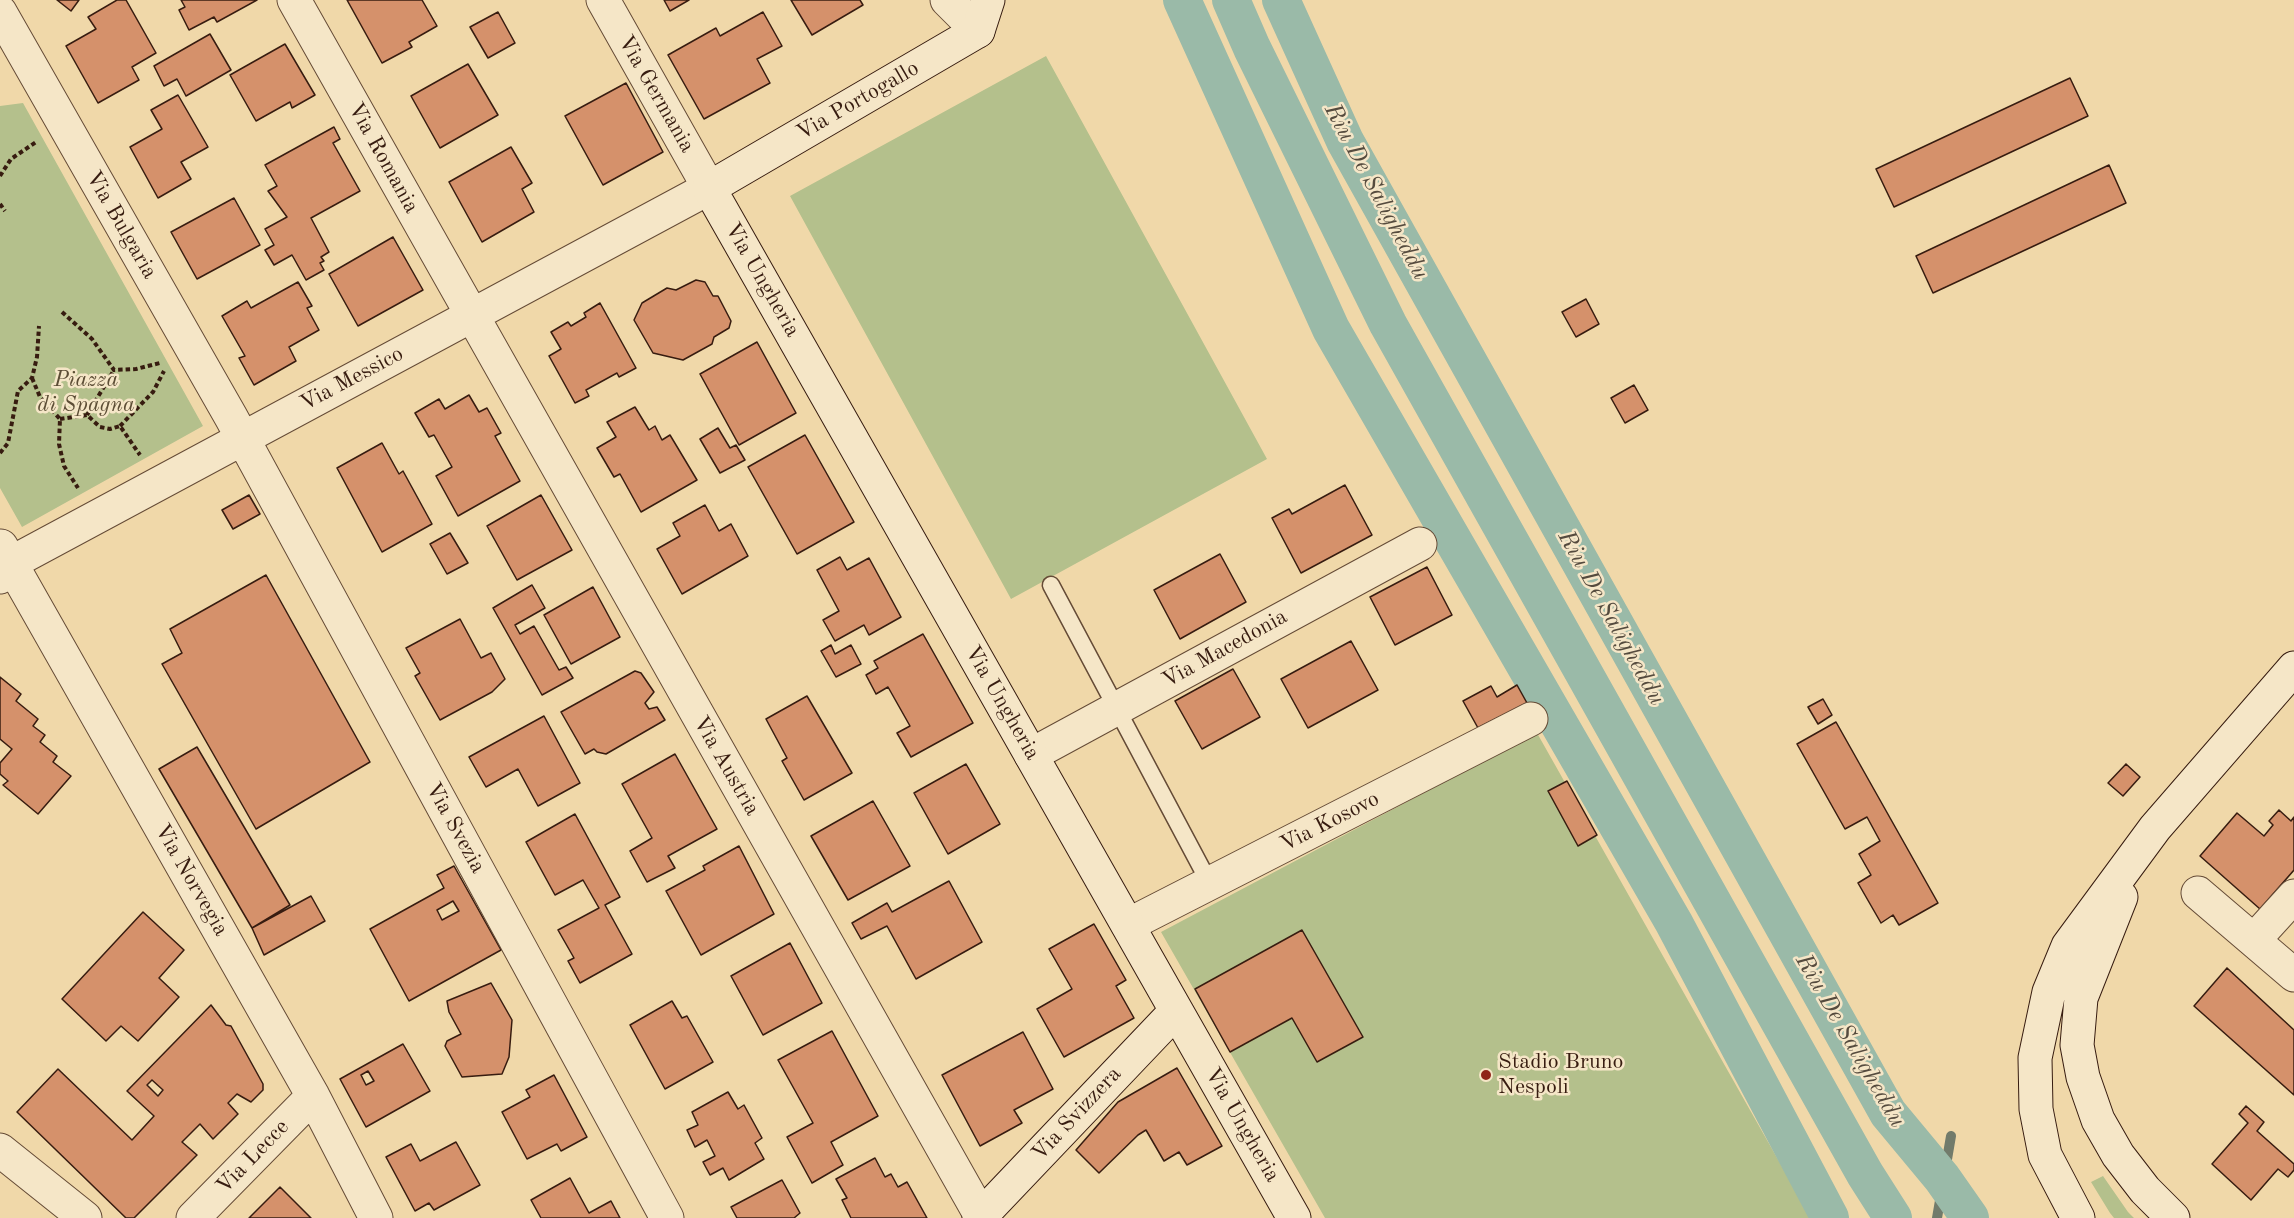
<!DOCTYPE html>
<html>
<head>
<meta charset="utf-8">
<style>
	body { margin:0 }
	canvas { display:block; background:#f0d8a9 }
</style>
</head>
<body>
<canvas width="2294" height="1218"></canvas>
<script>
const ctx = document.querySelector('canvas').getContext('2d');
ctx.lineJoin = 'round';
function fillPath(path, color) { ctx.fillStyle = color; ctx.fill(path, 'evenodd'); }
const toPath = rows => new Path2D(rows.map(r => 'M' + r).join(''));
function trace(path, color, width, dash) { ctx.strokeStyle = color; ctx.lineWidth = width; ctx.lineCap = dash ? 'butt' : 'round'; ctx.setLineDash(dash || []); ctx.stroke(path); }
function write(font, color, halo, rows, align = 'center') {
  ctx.font = font + ' "Old Standard TT",serif'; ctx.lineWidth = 5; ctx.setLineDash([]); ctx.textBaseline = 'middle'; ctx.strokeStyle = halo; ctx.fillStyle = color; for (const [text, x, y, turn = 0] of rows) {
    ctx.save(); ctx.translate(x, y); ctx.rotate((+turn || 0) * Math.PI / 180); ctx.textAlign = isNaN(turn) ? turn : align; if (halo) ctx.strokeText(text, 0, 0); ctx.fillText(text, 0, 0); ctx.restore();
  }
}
fillPath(toPath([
	[1046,56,1267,459,1011,599,790,196],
	[23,103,203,426,22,527,0,488,0,106],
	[1537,733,1811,1218,1325,1218,1161,932],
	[2103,1176,2128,1212,2134,1218,2114,1218,2110,1213,2091,1182]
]), '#b4c08c');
trace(toPath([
	[1937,1218,1951,1136]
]), '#727b6b', 10);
trace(toPath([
	[1182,0,1331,329,1674,923,1830,1218],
	[1231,0,1252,48,1388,324,1865,1174,1893,1218],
	[1281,0,1345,141,1888,1113,1942,1178,1970,1218]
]), '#9abaa8', 38);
const building = toPath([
	[57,0,79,0,71,11,57,0],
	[117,0,126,0,156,53,132,67,139,80,98,103,66,46,96,29,88,17,117,0],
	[181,0,257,0,217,22,214,17,189,30,179,10,185,7,181,0],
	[347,0,422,0,437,26,409,42,412,47,382,63,347,0],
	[664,0,689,0,670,11,664,0],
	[791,0,860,0,863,5,812,35,791,0],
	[498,12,515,43,488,58,470,27,498,12],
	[763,12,782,46,757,59,770,83,704,119,668,55,716,28,720,36,763,12],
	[210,34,231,70,186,96,177,79,164,86,154,66,210,34],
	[285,44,315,95,292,108,290,102,256,121,230,75,285,44],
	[468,64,498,115,440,148,411,96,468,64],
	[2070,78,2088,116,1894,207,1876,169,2070,78],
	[626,83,663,152,603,185,565,116,626,83],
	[178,95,208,147,181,162,191,179,158,198,130,147,162,129,151,110,178,95],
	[334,127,340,139,333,143,360,191,311,218,329,252,321,257,324,261,320,263,324,270,306,280,292,255,274,265,265,250,274,245,265,229,287,217,268,191,277,186,265,165,334,127],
	[511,147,532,183,522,189,534,212,482,242,449,182,511,147],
	[2109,165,2126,203,1933,293,1916,256,2109,165],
	[234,198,260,245,197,279,171,232,234,198],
	[393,237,423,290,358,326,329,274,393,237],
	[696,280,705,282,713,296,718,296,731,321,729,328,714,337,712,344,683,360,653,353,634,320,642,303,667,288,676,290,696,280],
	[298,282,312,306,307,308,319,330,289,347,296,361,254,385,239,358,245,356,222,316,247,301,251,308,298,282],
	[1586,299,1599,324,1576,337,1562,312,1586,299],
	[600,303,636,368,619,377,617,373,586,390,589,396,575,403,549,356,561,349,551,332,568,322,571,326,586,317,584,313,600,303],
	[757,342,796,413,739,445,700,374,757,342],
	[1634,385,1648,410,1625,423,1611,398,1634,385],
	[469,395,479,412,487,408,501,433,495,436,520,481,458,516,436,476,452,467,434,435,429,437,415,413,439,399,445,409,469,395],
	[635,407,649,430,655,426,662,440,670,435,697,480,641,512,620,474,614,477,597,448,616,437,607,422,635,407],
	[718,428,730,448,736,445,745,460,720,473,700,439,718,428],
	[805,435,854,522,797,554,748,467,805,435],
	[382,443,399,474,403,471,432,524,382,552,337,468,382,443],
	[1345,485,1372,535,1301,573,1272,518,1289,509,1292,514,1345,485],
	[249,495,260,514,233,529,222,510,249,495],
	[541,495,572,550,517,580,487,526,541,495],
	[705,505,719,531,731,524,748,556,682,594,657,549,680,536,673,523,705,505],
	[450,533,468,563,447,574,430,544,450,533],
	[1220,554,1246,602,1180,639,1154,590,1220,554],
	[840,557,847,570,869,558,901,617,869,635,864,625,835,641,823,620,839,611,817,570,840,557],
	[1427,567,1452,615,1395,645,1370,597,1427,567],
	[266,575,370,762,256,829,162,664,182,653,170,629,266,575],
	[532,585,545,608,515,625,520,634,534,626,559,670,566,667,573,678,542,695,493,608,532,585],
	[593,587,620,637,571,664,544,615,593,587],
	[460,619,481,658,491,653,505,679,492,692,440,720,415,676,420,673,406,648,460,619],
	[923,634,973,723,911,757,897,733,910,726,888,687,876,694,866,675,878,668,874,661,923,634],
	[1351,641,1378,690,1308,728,1281,679,1351,641],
	[831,645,835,654,851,645,861,664,836,677,821,651,831,645],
	[1233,669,1260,717,1202,749,1175,701,1233,669],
	[635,671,641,673,654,692,645,703,649,709,657,707,665,720,606,754,597,752,594,749,585,754,561,712,635,671],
	[0,677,21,694,16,701,38,719,33,726,45,735,40,742,57,756,53,762,71,776,38,814,3,785,8,781,0,774,0,763,12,749,0,739,0,677],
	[1517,685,1527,703,1478,728,1463,701,1491,686,1497,697,1517,685],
	[807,696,852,773,804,800,782,761,787,758,766,719,807,696],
	[1823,699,1832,715,1818,724,1808,707,1823,699],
	[544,716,580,783,538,806,518,769,486,787,469,757,544,716],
	[1836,722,1938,903,1899,925,1893,915,1881,923,1858,883,1871,875,1859,854,1880,841,1867,817,1845,829,1797,744,1836,722],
	[197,747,290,905,252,928,159,769,197,747],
	[675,754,717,829,668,856,675,868,647,882,630,851,652,838,622,784,675,754],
	[966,764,1000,824,948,854,914,793,966,764],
	[2126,764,2140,777,2123,796,2108,783,2126,764],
	[1567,781,1597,835,1578,846,1548,791,1567,781],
	[873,801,910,866,848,900,811,836,873,801],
	[2279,810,2291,821,2294,817,2294,870,2260,909,2200,856,2237,813,2264,836,2273,825,2269,821,2279,810],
	[575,814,620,897,605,905,632,954,580,983,568,961,574,958,558,930,599,908,583,880,555,895,526,842,575,814],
	[739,846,774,914,701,955,666,891,705,870,703,866,739,846],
	[454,866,501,950,409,1001,370,929,444,888,437,875,454,866],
	[453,901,459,911,442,920,437,910,453,901],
	[949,881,982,942,916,979,887,926,861,939,852,923,887,903,892,912,949,881],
	[311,896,325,921,264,955,252,928,311,896],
	[143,912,184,950,159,978,179,997,138,1041,121,1026,106,1041,62,999,143,912],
	[1094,924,1126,980,1116,986,1134,1018,1064,1057,1037,1009,1072,989,1049,949,1094,924],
	[1302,930,1363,1037,1317,1062,1292,1018,1230,1052,1195,989,1302,930],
	[790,943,822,1003,763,1035,731,976,790,943],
	[2227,968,2294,1030,2294,1095,2194,1006,2227,968],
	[491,983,512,1020,509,1057,502,1074,462,1077,445,1046,447,1041,461,1034,449,1012,447,1001,491,983],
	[672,1001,682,1018,687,1016,713,1062,665,1089,630,1025,672,1001],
	[211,1005,226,1025,231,1026,263,1084,263,1090,251,1102,237,1094,228,1103,238,1114,213,1139,200,1124,182,1142,197,1155,134,1218,126,1218,17,1112,58,1069,132,1140,154,1116,127,1091,211,1005],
	[152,1080,163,1090,158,1096,147,1085,152,1080],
	[832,1031,878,1116,831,1142,843,1165,812,1183,787,1137,813,1123,778,1060,832,1031],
	[1023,1032,1053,1089,1014,1110,1022,1123,980,1146,942,1075,1023,1032],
	[403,1044,430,1091,366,1127,340,1079,403,1044],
	[368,1071,374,1081,366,1085,361,1075,368,1071],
	[1177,1068,1222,1146,1187,1165,1179,1152,1164,1161,1146,1130,1138,1135,1099,1173,1076,1150,1118,1102,1177,1068],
	[554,1075,587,1137,561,1151,557,1144,527,1159,502,1112,530,1097,526,1090,554,1075],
	[728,1092,738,1109,744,1105,762,1138,755,1143,764,1159,729,1180,723,1168,710,1175,703,1162,715,1156,707,1140,695,1147,687,1130,698,1125,692,1112,728,1092],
	[2246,1106,2264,1122,2257,1131,2294,1164,2294,1170,2288,1177,2278,1169,2251,1200,2212,1164,2248,1123,2239,1114,2246,1106],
	[456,1142,480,1185,434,1210,429,1203,415,1211,386,1157,411,1144,420,1161,456,1142],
	[875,1158,885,1177,891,1174,898,1187,907,1182,927,1218,851,1218,842,1200,847,1198,836,1179,875,1158],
	[570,1178,589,1213,611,1201,620,1218,541,1218,531,1200,570,1178],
	[782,1180,800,1213,794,1218,737,1218,731,1207,782,1180],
	[280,1187,311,1218,249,1218,280,1187]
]);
fillPath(building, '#d5916b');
trace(building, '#371c10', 1.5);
const lane = toPath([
	[1051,585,1210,884]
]);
const street = toPath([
	[294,0,981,1216],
	[947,0,978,31],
	[0,12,231,417,667,1218],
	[1,546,313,1096,376,1218],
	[0,577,11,563,709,188,603,0],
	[1031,755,1420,544],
	[2198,893,2294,975],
	[1128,925,1531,719],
	[2254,940,2294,896],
	[0,1150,85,1218],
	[193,1218,313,1096]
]);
const secondary = toPath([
	[988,0,978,31,709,188,1294,1218],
	[2121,897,2081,998,2077,1045,2083,1077,2098,1120,2118,1155,2145,1190,2173,1218],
	[979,1218,1176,1011],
	[2078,1218,2045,1155,2036,1109,2035,1058,2049,992,2068,946,2155,828,2294,668]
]);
trace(lane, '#654b36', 19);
trace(street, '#654b36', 35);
trace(secondary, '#371c10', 35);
trace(toPath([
	[0,176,11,159,36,142],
	[0,204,5,211],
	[62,312,92,339,114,370,136,369,160,363],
	[32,378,40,397,60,419,59,444,64,466,78,488],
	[87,415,114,370],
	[60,419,87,415,100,427,110,429,120,426,140,455],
	[120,426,153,392,164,371],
	[0,453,8,443,18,391,32,378,37,357,39,326]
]), '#371c10', 4, [4.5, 3]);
trace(lane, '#f5e6c7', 16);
trace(street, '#f5e6c7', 33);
trace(secondary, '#f5e6c7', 33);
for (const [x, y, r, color] of [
	[1486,1075,6,"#8f2418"]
]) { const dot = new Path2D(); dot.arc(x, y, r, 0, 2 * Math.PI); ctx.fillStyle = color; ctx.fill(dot); trace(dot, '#f5e6c7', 2); }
write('22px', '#371c10', '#f5e6c7', [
	["Via Germania",656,94,60],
	["Via Portogallo",858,101,-30],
	["Via Romania",383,158,61],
	["Via Bulgaria",121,225,60],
	["Via Ungheria",762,280,60],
	["Via Messico",352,379,-28],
	["Via Macedonia",1225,649,-29],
	["Via Ungheria",1002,703,60],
	["Via Austria",726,766,60],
	["Via Kosovo",1330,822,-27],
	["Via Svezia",455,828,61],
	["Via Norvegia",191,880,60],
	["Via Svizzera",1077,1114,-47],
	["Via Ungheria",1242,1125,60],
	["Via Lecce",253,1157,-46]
]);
write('italic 22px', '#5c4d35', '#f5e6c7', [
	["Piazza",86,380],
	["di Spagna",86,405]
]);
write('22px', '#371c10', '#f5e6c7', [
	["Stadio Bruno",1498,1062],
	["Nespoli",1498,1087]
], 'left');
write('italic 24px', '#554b3e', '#f5e6c7', [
	["Riu De Saligheddu",1376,192,62],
	["Riu De Saligheddu",1611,618,61],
	["Riu De Saligheddu",1850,1041,60]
]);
</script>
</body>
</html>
